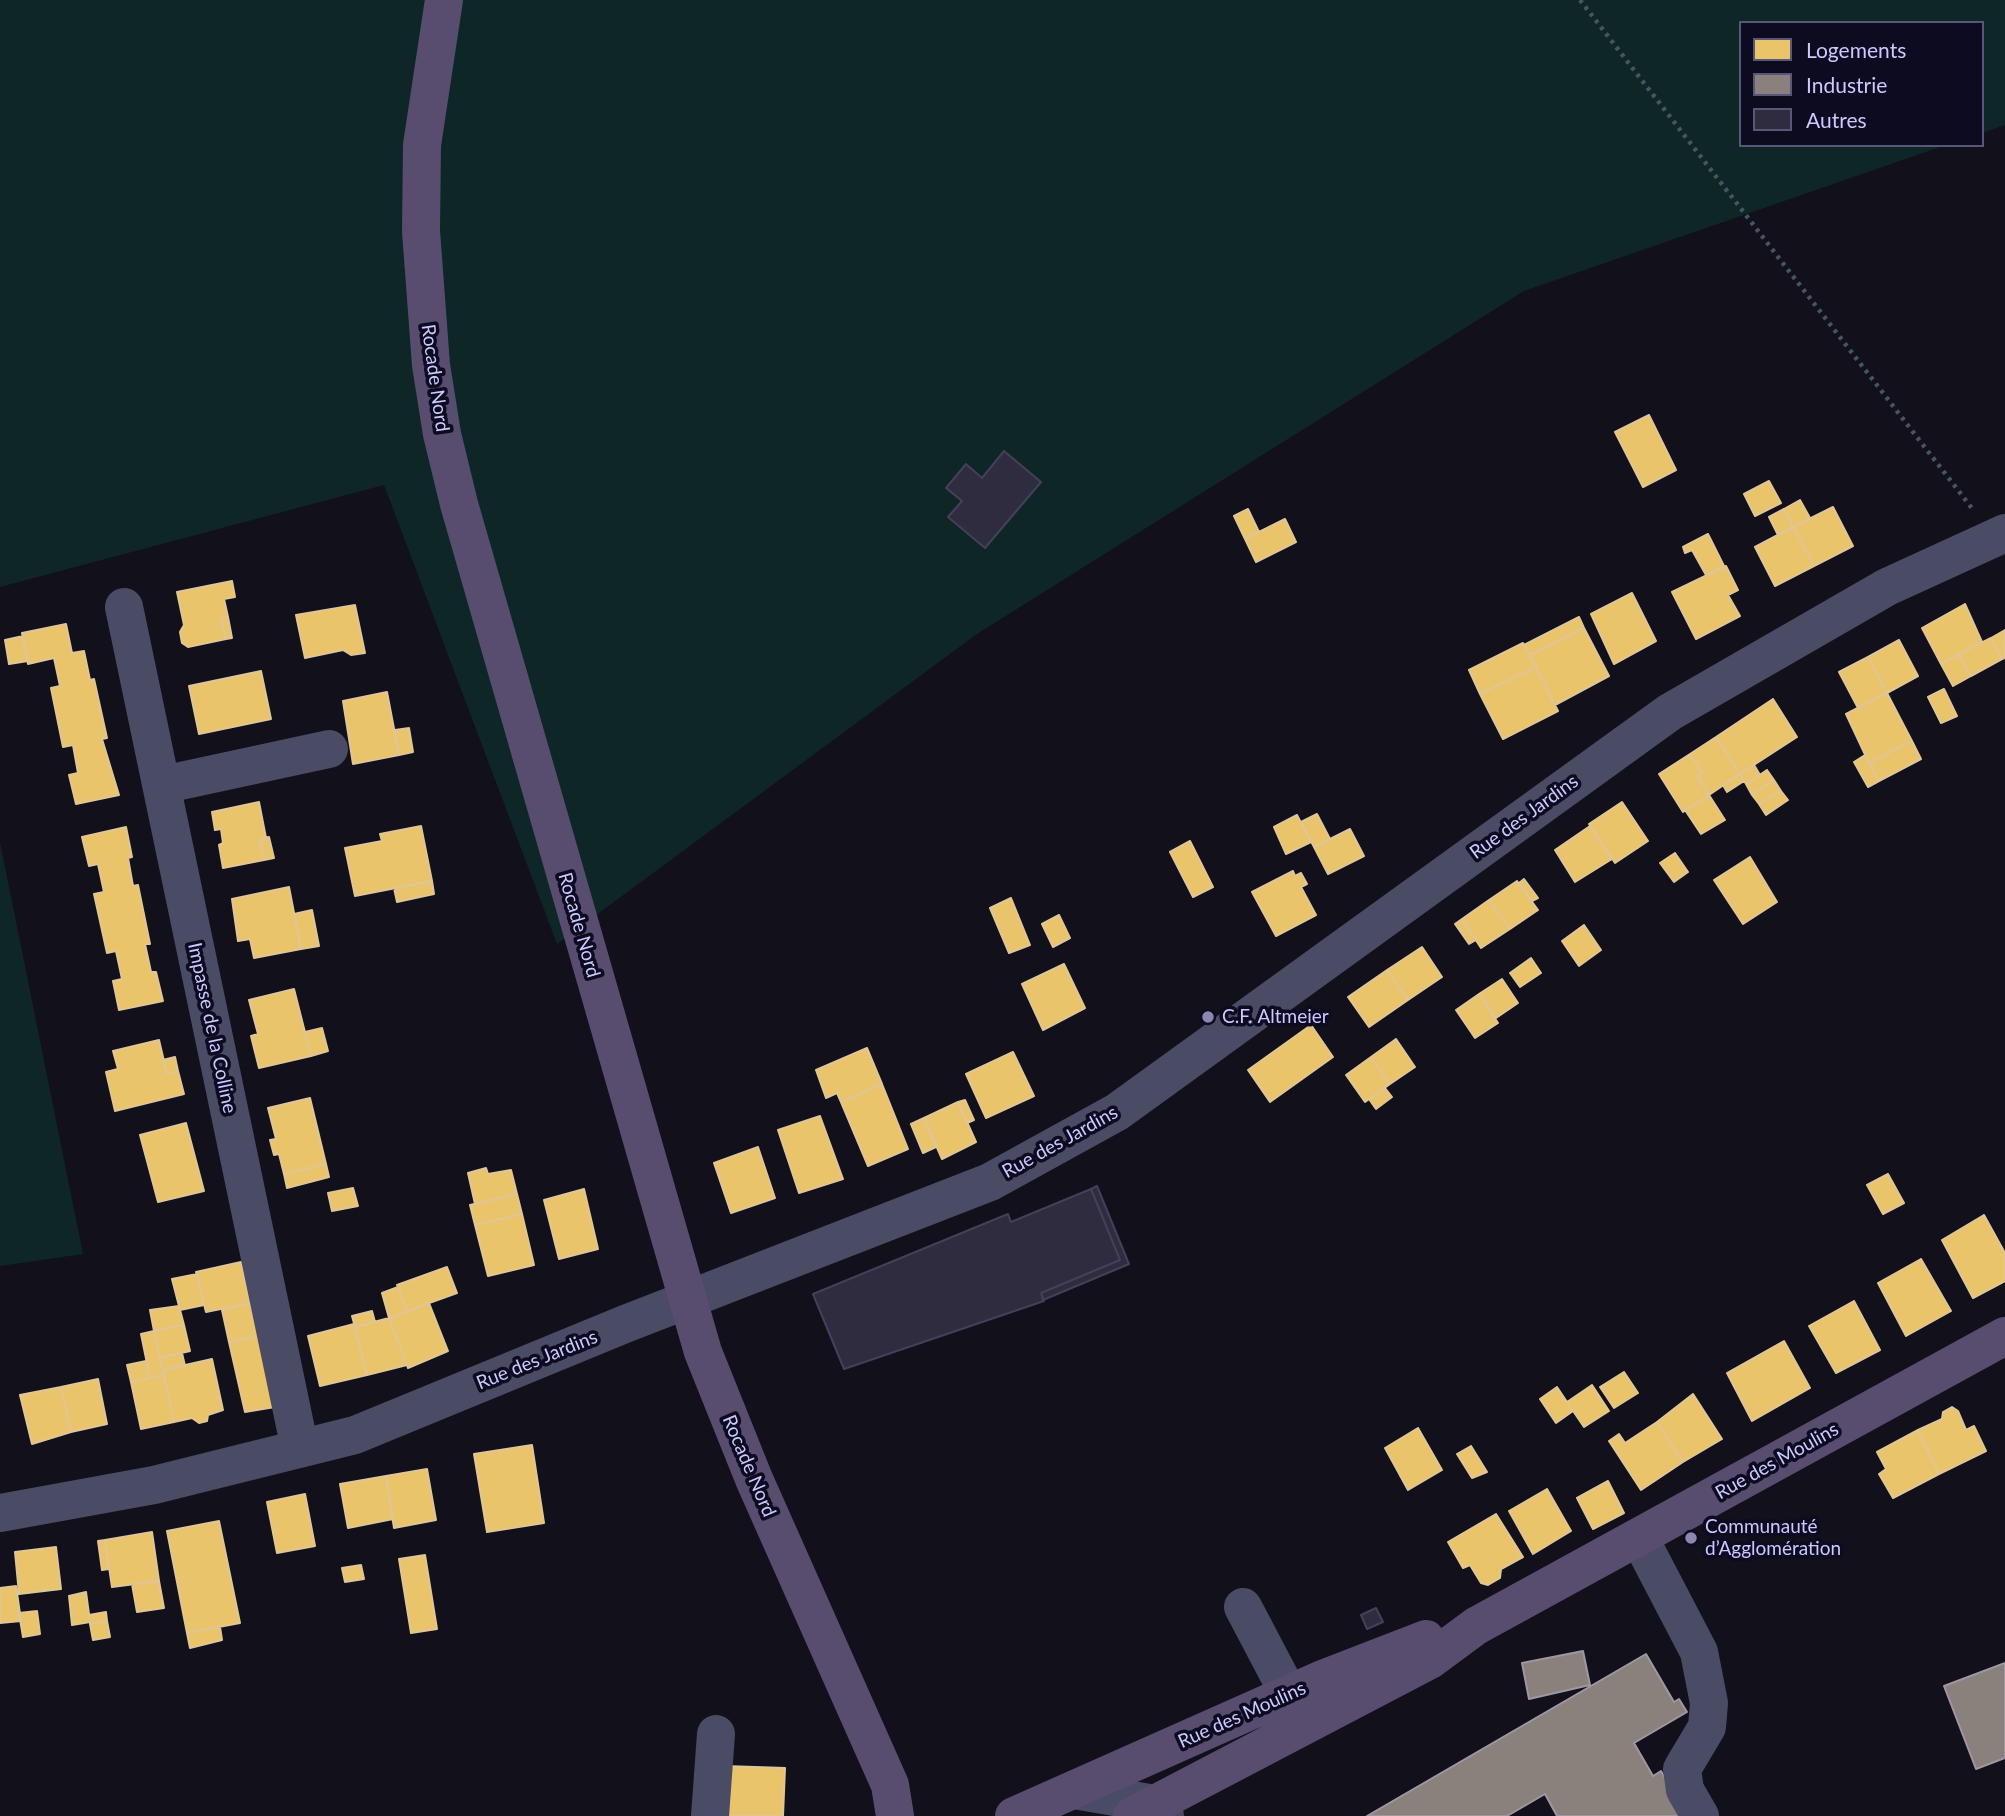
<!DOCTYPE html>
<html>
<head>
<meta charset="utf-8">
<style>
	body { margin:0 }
	#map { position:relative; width:2005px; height:1816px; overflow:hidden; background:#11101b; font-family:Lato,sans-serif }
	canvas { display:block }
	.legend { position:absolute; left:1739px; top:21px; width:245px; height:126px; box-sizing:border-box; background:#0d0b20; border:2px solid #595779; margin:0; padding:9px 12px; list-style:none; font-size:21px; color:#cbc9ff }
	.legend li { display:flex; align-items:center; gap:14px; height:35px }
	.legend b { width:35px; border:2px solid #595779 }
</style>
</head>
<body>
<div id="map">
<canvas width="2005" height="1816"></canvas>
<ul class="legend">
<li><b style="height:19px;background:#e9c46a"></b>Logements</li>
<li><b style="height:19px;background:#8a817c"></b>Industrie</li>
<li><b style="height:19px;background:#2e2c3e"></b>Autres</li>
</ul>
</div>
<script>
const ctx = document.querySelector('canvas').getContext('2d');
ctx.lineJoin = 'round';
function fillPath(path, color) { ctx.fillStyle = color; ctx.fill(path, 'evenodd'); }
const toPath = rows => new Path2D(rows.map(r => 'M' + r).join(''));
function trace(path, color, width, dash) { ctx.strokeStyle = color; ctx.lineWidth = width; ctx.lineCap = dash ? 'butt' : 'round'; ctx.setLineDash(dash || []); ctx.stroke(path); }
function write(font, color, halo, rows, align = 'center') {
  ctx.font = font + ' Lato,sans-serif'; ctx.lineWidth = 7; ctx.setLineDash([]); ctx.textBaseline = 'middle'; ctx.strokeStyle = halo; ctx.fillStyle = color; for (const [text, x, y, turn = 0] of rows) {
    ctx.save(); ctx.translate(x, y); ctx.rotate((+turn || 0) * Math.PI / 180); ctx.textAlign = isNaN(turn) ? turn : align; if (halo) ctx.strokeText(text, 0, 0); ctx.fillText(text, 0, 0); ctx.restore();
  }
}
fillPath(toPath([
	[0,0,2005,0,2005,125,1982,133,1982,23,1741,23,1741,145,1946,145,1524,291,977,634,557,944,384,485,0,587],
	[0,842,83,1254,0,1266]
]), '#0e2625');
const homes = toPath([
	[1649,415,1676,470,1643,487,1615,432,1649,415],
	[1769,481,1781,503,1755,516,1744,494,1769,481],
	[1800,500,1810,518,1793,527,1784,509,1800,500],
	[1833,507,1853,546,1814,566,1793,527,1833,507],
	[1248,509,1259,532,1245,539,1234,516,1248,509],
	[1784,509,1793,527,1778,535,1769,517,1784,509],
	[1285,519,1296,542,1256,562,1245,539,1285,519],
	[1793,527,1814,566,1775,586,1755,547,1793,527],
	[1708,534,1724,566,1706,575,1692,550,1685,553,1683,547,1708,534],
	[1726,566,1738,590,1728,595,1740,616,1696,639,1672,592,1726,566],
	[232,581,235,597,224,599,228,617,221,618,226,639,188,647,182,643,180,632,184,625,177,592,232,581],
	[1632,593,1656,641,1614,664,1591,614,1632,593],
	[1965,604,1982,642,1941,664,1922,628,1965,604],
	[355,605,365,653,351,655,343,650,305,658,296,615,355,605],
	[228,617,232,638,226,639,221,618,228,617],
	[1579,617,1584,628,1530,655,1524,645,1579,617],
	[66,624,72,653,84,651,90,680,94,679,107,738,102,739,119,795,76,804,69,775,78,773,73,745,63,747,51,688,60,686,54,658,28,664,22,633,66,624],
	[1584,628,1609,676,1555,705,1530,655,1584,628],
	[2005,630,2005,658,2002,659,1991,638,2005,630],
	[23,636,28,661,9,664,5,640,23,636],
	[1991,638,2002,659,1971,676,1959,654,1991,638],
	[1899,640,1918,676,1887,693,1868,657,1899,640],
	[1523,643,1536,667,1480,694,1469,670,1523,643],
	[1959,654,1971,676,1953,686,1941,664,1959,654],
	[1868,657,1887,693,1858,708,1839,672,1868,657],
	[1536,667,1558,711,1503,739,1480,694,1536,667],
	[261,671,271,719,199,734,189,686,261,671],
	[1944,689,1957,716,1941,723,1928,697,1944,689],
	[387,692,399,755,353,764,343,701,387,692],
	[1887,693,1912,741,1869,763,1846,714,1887,693],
	[1773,699,1797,737,1740,774,1716,737,1773,699],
	[409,728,413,752,399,755,395,730,409,728],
	[1716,737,1740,774,1709,795,1697,776,1703,773,1690,754,1716,737],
	[1912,741,1921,759,1879,781,1869,763,1912,741],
	[1690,754,1703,773,1697,776,1709,795,1683,812,1659,774,1690,754],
	[1865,755,1879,781,1868,787,1854,762,1865,755],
	[1754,765,1760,775,1746,784,1740,774,1754,765],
	[1767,770,1774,780,1752,795,1746,784,1767,770],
	[1740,774,1744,781,1727,792,1723,785,1740,774],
	[1774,780,1781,791,1759,804,1752,795,1774,780],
	[1781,791,1788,800,1766,815,1759,804,1781,791],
	[1709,795,1725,820,1701,834,1685,810,1709,795],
	[259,802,266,838,260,843,264,860,223,868,219,845,223,843,221,829,215,830,212,812,259,802],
	[1622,802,1648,841,1615,863,1589,824,1622,802],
	[1317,814,1330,839,1314,847,1301,822,1317,814],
	[1297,815,1311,842,1286,854,1274,827,1297,815],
	[421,826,432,881,355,896,345,848,382,841,380,834,421,826],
	[1590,826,1612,859,1575,882,1555,850,1590,826],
	[126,827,132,857,128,858,133,886,138,885,150,944,145,944,151,972,156,972,163,1001,119,1010,113,981,122,979,116,951,107,953,94,894,104,892,98,864,89,866,82,837,126,827],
	[1350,829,1364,856,1328,874,1314,847,1350,829],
	[269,837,274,858,264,860,260,843,263,838,269,837],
	[1190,841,1213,887,1193,897,1170,852,1190,841],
	[1675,853,1688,872,1674,882,1660,863,1675,853],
	[1750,857,1777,902,1743,924,1714,880,1750,857],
	[1293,871,1295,876,1301,873,1307,884,1301,887,1316,915,1276,936,1252,892,1293,871],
	[1524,879,1538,898,1532,901,1519,883,1524,879],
	[432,881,434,894,397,902,394,888,432,881],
	[1517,881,1538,910,1510,929,1489,900,1517,881],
	[289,887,301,949,254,958,250,939,238,941,232,899,289,887],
	[1011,898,1030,945,1009,953,990,908,1011,898],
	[1489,900,1510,929,1481,948,1462,919,1489,900],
	[312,910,319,946,301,949,294,914,312,910],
	[1059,915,1070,938,1053,947,1042,924,1059,915],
	[1462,919,1476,940,1469,944,1455,924,1462,919],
	[1584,925,1601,950,1579,966,1562,941,1584,925],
	[1422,947,1442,977,1408,1000,1387,970,1422,947],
	[1531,958,1541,973,1520,987,1510,973,1531,958],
	[1064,964,1085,1008,1043,1030,1022,984,1064,964],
	[1387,970,1408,1000,1369,1027,1348,997,1387,970],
	[1502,979,1518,1003,1496,1018,1479,994,1502,979],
	[294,989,311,1056,259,1068,251,1036,258,1034,249,1000,294,989],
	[1479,994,1498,1023,1475,1038,1456,1010,1479,994],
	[1311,1025,1333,1057,1270,1102,1248,1070,1311,1025],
	[322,1028,328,1051,311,1056,305,1032,322,1028],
	[1396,1039,1415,1067,1390,1084,1371,1057,1396,1039],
	[159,1040,167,1074,178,1071,184,1094,115,1111,106,1072,118,1069,113,1051,159,1040],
	[867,1048,882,1084,841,1102,837,1093,826,1098,816,1070,867,1048],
	[1013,1052,1034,1096,986,1118,966,1074,1013,1052],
	[175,1057,178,1071,167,1074,163,1060,175,1057],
	[1371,1057,1390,1084,1365,1102,1346,1075,1371,1057],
	[882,1084,908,1149,868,1166,841,1102,882,1084],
	[1385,1088,1392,1097,1376,1109,1369,1099,1385,1088],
	[310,1098,326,1164,284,1174,279,1154,274,1155,270,1140,276,1139,268,1108,310,1098],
	[965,1100,974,1120,967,1123,958,1102,965,1100],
	[958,1102,976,1142,942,1159,924,1118,958,1102],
	[820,1116,843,1179,799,1193,778,1130,820,1116],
	[924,1118,936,1147,923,1153,911,1124,924,1118],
	[186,1123,204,1191,158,1202,140,1135,186,1123],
	[758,1147,775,1198,731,1213,714,1163,758,1147],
	[326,1164,329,1177,287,1188,284,1174,326,1164],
	[486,1168,488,1174,511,1170,517,1194,475,1204,468,1173,486,1168],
	[1888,1174,1904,1203,1883,1214,1867,1185,1888,1174],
	[353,1188,358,1206,332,1211,328,1193,353,1188],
	[584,1189,598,1249,559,1259,544,1200,584,1189],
	[517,1194,522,1214,475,1225,470,1205,517,1194],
	[522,1214,534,1265,488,1276,475,1225,522,1214],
	[1984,1215,2005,1253,2005,1281,1973,1298,1942,1240,1984,1215],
	[1921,1259,1951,1311,1906,1336,1878,1283,1921,1259],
	[241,1262,250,1303,206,1312,196,1272,241,1262],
	[447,1267,457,1293,407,1311,397,1285,447,1267],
	[197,1274,204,1305,180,1310,172,1279,197,1274],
	[398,1287,407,1311,389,1318,382,1293,398,1287],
	[1854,1301,1880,1350,1836,1373,1809,1326,1854,1301],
	[250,1303,258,1336,229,1342,222,1310,250,1303],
	[429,1303,448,1351,408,1368,389,1318,429,1303],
	[179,1306,184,1325,154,1331,150,1310,179,1306],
	[372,1311,375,1322,355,1327,352,1316,372,1311],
	[389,1318,407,1365,367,1375,355,1327,389,1318],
	[354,1324,367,1375,320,1386,308,1336,354,1324],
	[184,1325,190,1351,160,1358,154,1331,184,1325],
	[154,1331,164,1375,150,1378,141,1334,154,1331],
	[258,1336,275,1407,245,1412,229,1342,258,1336],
	[1784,1341,1810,1388,1752,1421,1727,1373,1784,1341],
	[182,1353,185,1366,163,1370,160,1358,182,1353],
	[212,1359,223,1410,208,1415,207,1421,199,1423,192,1418,174,1422,163,1370,212,1359],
	[146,1361,150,1378,131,1382,127,1365,146,1361],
	[1624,1372,1638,1393,1614,1408,1600,1387,1624,1372],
	[164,1375,174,1422,141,1429,131,1382,164,1375],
	[98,1379,107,1424,71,1432,61,1387,98,1379],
	[1592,1385,1609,1411,1584,1427,1567,1402,1592,1385],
	[61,1387,71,1432,32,1444,20,1395,61,1387],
	[1557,1387,1573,1411,1556,1423,1540,1399,1557,1387],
	[1693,1394,1722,1439,1683,1462,1657,1422,1693,1394],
	[1952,1407,1958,1411,1966,1430,1974,1426,1986,1451,1939,1474,1918,1430,1942,1419,1943,1412,1952,1407],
	[1657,1422,1683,1462,1641,1490,1609,1441,1619,1434,1625,1443,1657,1422],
	[1418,1428,1442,1470,1408,1490,1385,1448,1418,1428],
	[1918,1430,1939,1474,1893,1498,1879,1474,1886,1469,1877,1452,1918,1430],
	[532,1445,544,1523,487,1532,474,1454,532,1445],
	[1471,1446,1487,1472,1472,1478,1457,1454,1471,1446],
	[427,1469,436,1520,394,1528,386,1476,427,1469],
	[386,1476,393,1519,348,1528,340,1484,386,1476],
	[1608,1481,1624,1513,1593,1529,1577,1498,1608,1481],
	[1547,1489,1571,1531,1533,1554,1509,1511,1547,1489],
	[305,1494,315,1546,277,1553,267,1502,305,1494],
	[1496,1514,1523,1557,1501,1569,1500,1578,1488,1585,1481,1583,1470,1565,1463,1568,1448,1542,1496,1514],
	[219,1521,240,1623,187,1633,167,1531,219,1521],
	[152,1532,159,1581,112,1587,105,1540,152,1532],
	[105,1540,109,1569,102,1570,98,1541,105,1540],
	[56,1547,61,1589,19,1594,15,1552,56,1547],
	[425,1555,437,1629,411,1633,399,1559,425,1555],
	[361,1565,364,1579,345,1582,342,1568,361,1565],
	[159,1581,164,1608,137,1612,132,1584,159,1581],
	[16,1586,21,1621,0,1623,0,1588,16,1586],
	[86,1592,90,1622,72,1625,69,1596,86,1592],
	[37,1611,40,1634,23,1637,19,1613,37,1611],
	[106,1612,107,1621,90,1624,89,1615,106,1612],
	[107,1621,110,1637,93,1640,90,1624,107,1621],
	[220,1627,222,1640,190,1648,187,1633,220,1627],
	[725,1766,785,1768,783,1816,723,1816,725,1766]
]);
fillPath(homes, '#e9c46a');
trace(homes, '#e0c697', 2);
const industry = toPath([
	[1583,1651,1590,1685,1529,1699,1522,1663,1583,1651],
	[1646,1654,1674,1702,1679,1699,1687,1712,1634,1743,1653,1776,1661,1771,1687,1816,1557,1816,1545,1794,1507,1816,1367,1816,1646,1654],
	[2005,1663,2005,1758,1976,1769,1944,1686,2005,1663]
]);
fillPath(industry, '#8a817c');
trace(industry, '#9e97a3', 2);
const building = toPath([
	[1004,451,1041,482,985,548,948,517,962,501,946,488,966,464,982,478,1004,451],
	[1097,1186,1129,1264,1043,1300,1041,1293,1120,1260,1091,1189,1097,1186],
	[1091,1189,1120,1260,1041,1293,1044,1301,844,1369,813,1294,1008,1214,1011,1222,1091,1189],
	[1376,1608,1383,1622,1367,1629,1361,1615,1376,1608]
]);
fillPath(building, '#2e2c3e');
trace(building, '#43415a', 2);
trace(toPath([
	[1580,0,1974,511]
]), '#445663', 4.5, [3.5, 5]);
trace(toPath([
	[124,607,300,1449],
	[162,785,329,749],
	[0,1513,154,1485,355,1435,625,1324,990,1182,1117,1112,1670,712,1887,587,2005,533],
	[1639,1537,1699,1652,1709,1703,1707,1727,1682,1769,1685,1790,1700,1816],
	[1243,1607,1304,1723],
	[1074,1790,1155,1804,1165,1816],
	[710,1816,716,1734]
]), '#4a4b65', 38);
trace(toPath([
	[444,0,422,145,421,231,431,365,442,434,459,504,703,1352,754,1479,890,1785,895,1816],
	[1014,1816,1320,1680,1426,1639],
	[1132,1816,1430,1660,1476,1626,2005,1336]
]), '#584d6f', 38);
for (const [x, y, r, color] of [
	[1208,1017,7,"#8a88af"],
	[1691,1538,7,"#8a88af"]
]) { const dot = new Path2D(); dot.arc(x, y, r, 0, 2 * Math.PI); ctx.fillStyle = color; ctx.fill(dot); trace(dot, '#0d0b20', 2.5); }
write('19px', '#cbc9ff', '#0d0b20', [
	["Rocade Nord",435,378,82],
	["Rue des Jardins",1524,817,-36],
	["Rocade Nord",579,925,74],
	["Impasse de la Colline",212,1028,78],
	["Rue des Jardins",1060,1142,-29],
	["Rue des Jardins",537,1360,-22],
	["Rue des Moulins",1777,1461,-29],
	["Rocade Nord",749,1466,67],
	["Rue des Moulins",1242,1715,-24]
]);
write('19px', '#cbc9ff', '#0d0b20', [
	["C.F. Altmeier",1222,1017],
	["Communauté",1705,1527],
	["d’Agglomération",1705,1549]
], 'left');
</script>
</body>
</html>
